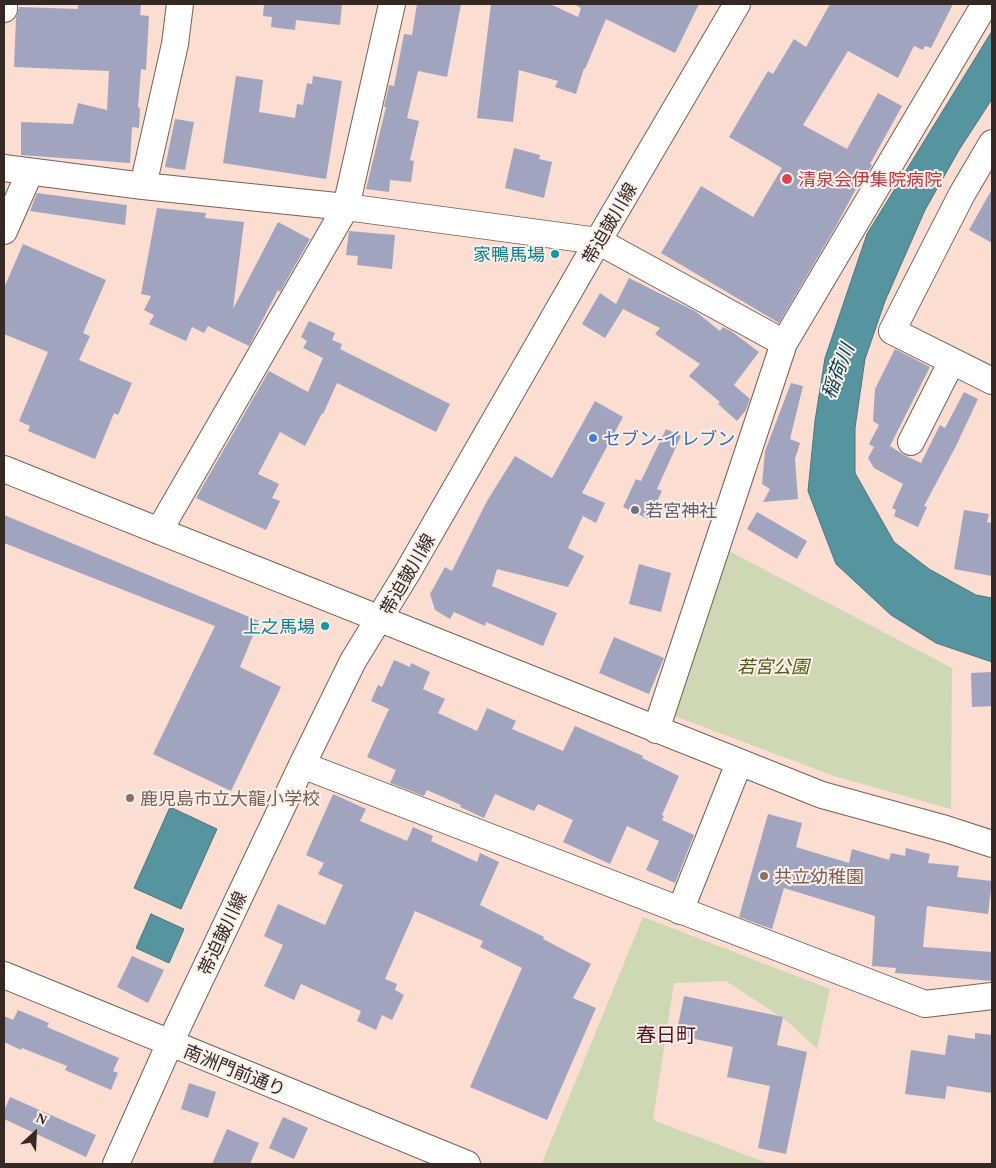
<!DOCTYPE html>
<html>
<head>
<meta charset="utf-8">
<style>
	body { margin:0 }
	#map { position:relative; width:996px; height:1168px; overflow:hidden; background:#fcddd1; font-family:Georgia,serif }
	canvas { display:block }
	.frame { position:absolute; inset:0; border:5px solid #342924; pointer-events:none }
	.north { position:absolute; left:10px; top:1108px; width:50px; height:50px; -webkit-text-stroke:4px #fbefea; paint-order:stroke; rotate:25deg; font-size:14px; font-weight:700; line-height:20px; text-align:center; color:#342924 }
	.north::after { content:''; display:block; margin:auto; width:18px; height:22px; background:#342924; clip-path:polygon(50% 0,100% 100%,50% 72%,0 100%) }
</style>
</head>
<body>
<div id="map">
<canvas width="996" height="1168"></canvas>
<div class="frame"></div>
<div class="north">N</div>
</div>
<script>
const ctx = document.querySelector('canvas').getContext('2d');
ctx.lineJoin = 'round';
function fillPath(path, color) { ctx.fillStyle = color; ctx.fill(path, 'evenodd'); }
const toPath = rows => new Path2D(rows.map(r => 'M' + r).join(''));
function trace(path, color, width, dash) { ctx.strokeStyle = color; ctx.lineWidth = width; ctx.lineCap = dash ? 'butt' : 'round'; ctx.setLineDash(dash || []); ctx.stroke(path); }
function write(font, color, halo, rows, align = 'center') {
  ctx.font = font + ' Georgia,"Noto Sans JP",serif'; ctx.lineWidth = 4; ctx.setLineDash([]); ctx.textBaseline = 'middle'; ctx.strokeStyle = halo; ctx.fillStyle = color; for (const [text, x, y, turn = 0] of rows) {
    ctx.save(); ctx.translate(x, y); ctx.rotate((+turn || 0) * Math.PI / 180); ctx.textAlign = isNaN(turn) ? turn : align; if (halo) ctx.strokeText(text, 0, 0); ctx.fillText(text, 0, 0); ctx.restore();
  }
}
fillPath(toPath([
	[725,549,952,668,951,809,834,776,672,715],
	[643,917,830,989,817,1049,787,1021,726,981,674,983,653,1120,770,1164,542,1163]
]), '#ced8b4');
const water = toPath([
	[992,31,992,99,959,150,925,210,885,301,865,359,855,428,855,473,894,542,929,569,976,595,992,598,992,662,936,643,891,615,836,564,808,491,815,421,825,358,867,234,992,31],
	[170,807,217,829,181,909,134,888,170,807],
	[151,914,184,929,169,963,136,948,151,914]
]);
fillPath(water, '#5695a0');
trace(water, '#4c757b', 1);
fillPath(toPath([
	[78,4,141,4,140,15,149,16,146,70,141,69,138,107,140,108,139,128,132,127,130,163,21,155,21,122,73,124,78,103,107,110,109,71,14,67,16,18,19,7,78,9],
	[264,4,342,4,340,25,296,20,295,30,271,27,272,17,263,16],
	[417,4,461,4,447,77,418,71,407,118,419,121,410,160,414,161,411,182,390,180,389,192,366,189,386,107,384,107,389,85,394,86,404,34,412,35],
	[491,4,550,4,578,17,581,8,574,4,699,4,675,53,606,19,585,69,584,68,576,94,555,87,558,81,519,70,513,122,477,118],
	[830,4,953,4,931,48,925,46,923,50,914,46,898,78,848,51,803,125,847,149,878,93,902,106,870,164,872,165,866,175,859,188,857,187,836,226,779,323,661,253,701,186,753,217,782,168,729,137,768,71,773,74,794,39,806,47],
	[236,76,263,80,259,112,295,118,297,104,303,105,307,83,312,84,313,76,342,81,326,179,223,163],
	[175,119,194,122,185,170,165,167],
	[514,148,540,155,539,159,552,162,544,198,505,188],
	[992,189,992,243,969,230],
	[37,193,127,205,125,225,30,211],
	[157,208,206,213,205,218,244,222,233,309,278,222,310,239,280,292,278,290,249,346,208,326,204,333,192,327,186,341,149,324,154,315,144,310,151,296,141,294],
	[349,231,395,235,392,269,357,265,358,256,346,255],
	[23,244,106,280,83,333,90,336,79,360,132,383,118,415,114,413,95,459,28,431,30,426,19,421,48,352,4,334,4,288],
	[629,278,695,311,720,331,723,327,731,331,759,352,734,385,750,399,746,410,737,421,718,404,720,402,689,376,700,364,655,334,660,328,623,309,605,338,582,324,600,293,616,304],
	[309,321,335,333,332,340,342,344,340,349,450,404,436,432,337,383,323,414,322,413,305,446,280,432,258,474,279,484,272,498,280,501,266,530,196,498,269,371,308,392,323,358,303,348,307,341,301,337],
	[895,349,930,367,890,446,904,455,921,463,940,425,945,428,964,392,978,399,956,446,924,506,927,507,918,527,894,516,896,510,892,508,903,484,874,468,868,458,874,447,869,444,879,425,873,421,875,389],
	[791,383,803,386,790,439,800,443,795,459,798,499,763,502,770,489,762,484,765,451],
	[595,401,623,417,582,493,605,503,596,523,583,516,568,548,584,556,568,587,497,569,492,586,557,613,543,646,486,622,485,626,454,612,450,619,435,610,430,594,445,567,452,571,487,501,515,456,552,478],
	[666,429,681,436,657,489,662,491,648,519,623,507,636,479,641,481],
	[964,510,989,514,987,522,992,523,992,576,954,569],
	[757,512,807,541,797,559,747,529],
	[4,515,259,621,240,667,281,687,231,791,153,754,215,626,4,543],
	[639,564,671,573,661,612,629,604],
	[614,637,664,658,649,694,599,673],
	[394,660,410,667,411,663,430,672,423,689,445,699,438,713,477,731,487,708,516,721,512,729,563,751,575,726,643,756,642,758,679,776,662,815,664,816,662,820,694,835,675,883,646,870,659,841,627,826,610,864,563,842,573,820,538,804,534,811,495,794,484,818,460,807,461,805,427,790,424,796,390,783,396,770,367,757,389,709,371,701,378,685,382,687],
	[992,672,992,706,972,707,971,673],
	[333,794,366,809,360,821,407,841,413,827,433,836,431,841,477,862,480,853,499,862,480,905,544,937,543,939,591,964,573,998,596,1008,547,1120,470,1087,522,968,480,947,483,941,415,911,385,979,397,984,395,990,404,995,392,1020,382,1015,376,1030,357,1021,361,1011,301,984,294,1000,264,986,283,945,264,936,278,904,325,925,343,885,318,874,324,863,306,855],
	[768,814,802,823,796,847,849,863,852,849,889,860,891,853,905,856,906,848,930,854,928,863,959,866,957,877,992,881,988,914,927,906,923,947,992,952,992,981,895,973,896,968,872,966,875,916,784,888,772,929,739,917],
	[132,956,164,970,148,1003,117,987],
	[684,996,783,1017,777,1045,807,1052,786,1154,758,1148,770,1086,727,1077,733,1047,676,1035],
	[18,1010,49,1023,47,1027,119,1058,113,1071,118,1073,111,1090,65,1070,67,1066,22,1048,21,1050,4,1042,4,1016,13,1020],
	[975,1033,992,1035,992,1093,947,1086,945,1099,905,1094,911,1050,945,1055,948,1035,975,1039],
	[189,1083,216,1092,208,1118,181,1109],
	[10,1097,96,1135,86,1157,4,1119,4,1111],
	[283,1117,308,1128,294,1159,269,1148],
	[227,1129,259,1143,250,1164,212,1164]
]), '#a1a4be');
const minor = toPath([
	[4,9,4,4],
	[992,143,962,194,892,331,992,381],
	[4,168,143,186,346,207,598,241,784,343],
	[143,186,175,44,180,4],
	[4,231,30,172],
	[911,442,952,361],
	[4,469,822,795,946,829,992,844],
	[159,531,346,207,392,4],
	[656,730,784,343,985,4],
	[302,765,925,1004,992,996],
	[680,911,739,763],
	[4,975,467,1164],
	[116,1164,170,1043,302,765,353,661,407,573,598,241,737,4]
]);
trace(minor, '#7a6055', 28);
trace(minor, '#fff', 26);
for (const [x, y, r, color] of [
	[787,179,6,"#e0444e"],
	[555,254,5,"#0f9aa8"],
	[593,438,5,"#3f7fe0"],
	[635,510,5,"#6b7280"],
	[325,626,5,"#0f9aa8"],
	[130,798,5,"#8d6e63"],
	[764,876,5,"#8d6e63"]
]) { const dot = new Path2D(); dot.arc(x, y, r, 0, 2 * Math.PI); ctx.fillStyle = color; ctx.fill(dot); trace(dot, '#fbefea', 2); }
write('18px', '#be3a42', '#fbefea', [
	["清泉会伊集院病院",798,179]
], 'left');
write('18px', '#342924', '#fbefea', [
	["帯迫皷川線",609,223,-60],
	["帯迫皷川線",407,574,-60],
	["帯迫皷川線",222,933,-65],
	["南洲門前通り",235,1070,22]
]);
write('18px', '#0d838f', '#fbefea', [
	["家鴨馬場",545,254],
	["上之馬場",315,626]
], 'right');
write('18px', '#366cbe', '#fbefea', [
	["セブン-イレブン",603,438]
], 'left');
write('18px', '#5b616d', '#fbefea', [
	["若宮神社",645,510]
], 'left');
write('italic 18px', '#4d5b11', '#fbefea', [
	["若宮公園",773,666]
]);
write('18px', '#785e54', '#fbefea', [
	["鹿児島市立大龍小学校",140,798],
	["共立幼稚園",774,876]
], 'left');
write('italic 19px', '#003f47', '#fbefea', [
	["稲荷川",837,371,-69]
]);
write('20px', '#591422', '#fbefea', [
	["春日町",666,1034]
]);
</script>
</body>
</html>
